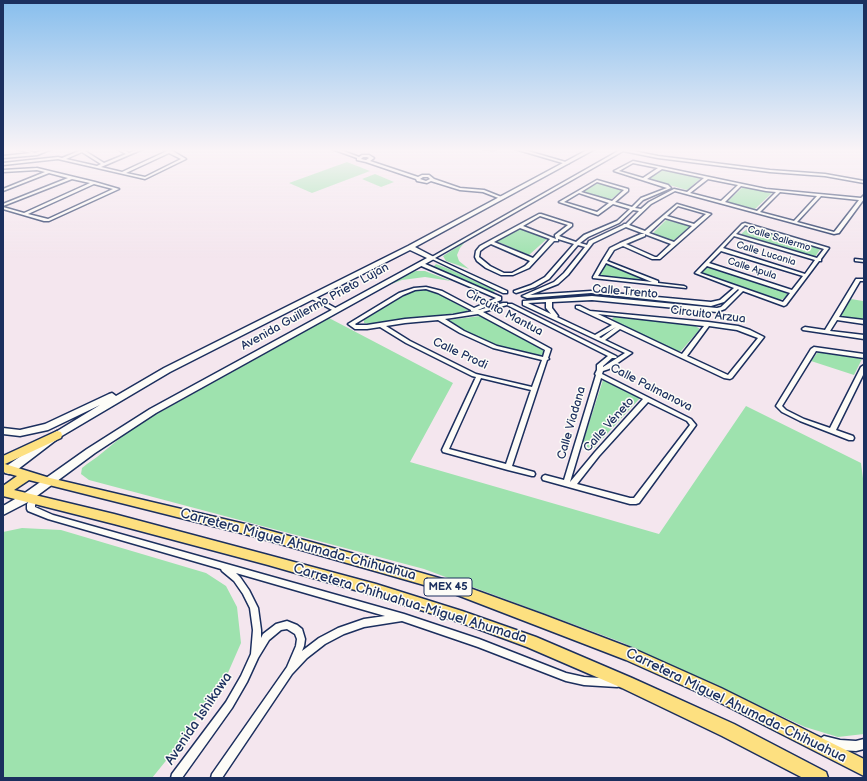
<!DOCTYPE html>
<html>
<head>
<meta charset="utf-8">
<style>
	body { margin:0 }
	#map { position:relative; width:867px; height:781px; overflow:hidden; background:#f4e6ee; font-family:"Balsamiq Sans",sans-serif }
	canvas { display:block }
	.frame { position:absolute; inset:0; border:4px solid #1b2f5e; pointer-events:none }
</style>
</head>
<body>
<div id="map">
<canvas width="867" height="781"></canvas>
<div class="frame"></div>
</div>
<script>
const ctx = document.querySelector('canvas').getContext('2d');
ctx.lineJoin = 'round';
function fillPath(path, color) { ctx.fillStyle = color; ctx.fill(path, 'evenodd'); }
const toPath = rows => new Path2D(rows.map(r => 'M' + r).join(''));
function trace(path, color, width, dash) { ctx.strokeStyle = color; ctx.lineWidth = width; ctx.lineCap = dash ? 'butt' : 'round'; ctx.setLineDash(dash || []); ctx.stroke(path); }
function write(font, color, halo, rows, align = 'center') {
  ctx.font = font + ' "Balsamiq Sans",sans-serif'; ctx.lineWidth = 3; ctx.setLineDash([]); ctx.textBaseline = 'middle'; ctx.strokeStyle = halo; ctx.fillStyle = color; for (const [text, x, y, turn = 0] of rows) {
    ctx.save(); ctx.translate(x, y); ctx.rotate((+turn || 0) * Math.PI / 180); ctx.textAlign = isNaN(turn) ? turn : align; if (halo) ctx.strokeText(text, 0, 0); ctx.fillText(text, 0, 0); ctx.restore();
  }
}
fillPath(toPath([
	[347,162,370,171,312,193,289,183],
	[664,169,701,178,687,190,648,179],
	[375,174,394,182,381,187,362,179],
	[598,183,623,190,610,200,583,192],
	[743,187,763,191,772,193,755,209,727,202],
	[666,220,691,226,673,241,652,234],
	[749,227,821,248,815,257,740,235],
	[521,228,548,238,529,255,496,241],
	[465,242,460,248,457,255,459,261,469,269,446,261,443,256],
	[436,264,449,269,496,291,492,292,433,267],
	[606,265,611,265,642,278,643,280,641,281,601,278,598,276],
	[708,267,787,293,787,295,783,299,777,301,733,284,728,285,700,272],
	[416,271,425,271,451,281,425,277,402,280,389,285,406,274],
	[421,290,431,290,468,310,466,312,370,324,364,323,364,319,398,299,411,292],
	[851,299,863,301,864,320,840,316],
	[480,316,538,346,545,352,543,355,538,356,496,346,449,323,449,320],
	[614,317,694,325,700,329,681,351,676,351,611,320],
	[329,318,453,383,410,462,659,534,746,406,861,463,864,486,864,734,838,737,805,727,621,642,424,569,89,480,81,474,82,468,87,464,97,457,135,426],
	[818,352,862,359,854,375,811,361],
	[603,380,640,398,594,448,588,448,583,442],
	[22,528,61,530,206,573,226,586,237,607,241,643,227,675,169,757,152,778,3,778,3,532]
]), '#9ee2ae');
const street = toPath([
	[17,149,23,149,35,153,46,149,52,149,37,155,3,158,3,156,31,153,17,149],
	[84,149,87,150,85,151,104,163,126,154,117,149,122,149,129,153,138,149,143,149,101,167,122,172,167,151,163,149,171,150,186,159,145,179,58,159,3,165,3,163,58,157,62,158,84,149],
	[82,152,101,164,97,166,66,159,82,152],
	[169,153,181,159,145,177,126,173,169,153],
	[332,149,338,149,359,157,362,155,369,155,374,158,370,161,418,177,422,175,429,175,434,179,460,188,484,190,504,198,501,199,483,192,460,190,431,181,427,183,417,181,416,179,366,162,357,160,357,158,332,149],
	[363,157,367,157,369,158,366,160,361,159,363,157],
	[423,177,428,177,430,179,426,181,420,179,423,177],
	[483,149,496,149,494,150,483,149],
	[515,149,521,149,569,163,566,164,515,149],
	[616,149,624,149,658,156,770,170,825,174,864,181,864,183,825,176,770,172,658,158,623,151,435,258,507,291,507,293,503,293,430,258,620,150,616,149],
	[633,161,766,189,861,198,864,195,864,199,839,233,834,234,675,191,651,204,629,225,645,231,677,204,711,214,660,259,652,259,623,246,614,250,607,261,658,281,658,283,684,286,686,287,686,288,593,278,593,277,602,261,610,248,620,243,641,234,645,234,645,236,626,244,655,257,657,257,671,244,626,227,593,243,568,275,558,284,530,295,591,291,711,302,720,300,734,288,695,273,742,224,745,223,829,248,821,259,821,261,819,261,786,305,784,306,743,291,725,309,717,312,592,300,552,302,552,308,558,316,557,317,595,335,612,325,576,308,576,306,580,306,590,311,708,322,738,326,750,330,764,337,732,378,730,379,724,378,620,329,605,340,632,353,609,369,603,371,602,374,691,419,696,425,639,503,636,504,630,504,543,480,542,478,543,476,545,475,564,480,596,375,595,374,597,370,597,365,608,356,507,305,508,304,512,304,616,356,617,357,616,358,612,358,603,366,603,367,625,353,523,305,523,301,592,296,717,308,721,307,739,290,738,289,724,302,711,306,591,293,527,298,522,296,554,282,564,273,585,247,578,245,549,279,535,287,516,293,514,292,514,291,531,285,545,277,574,244,558,239,558,241,554,241,529,268,513,275,501,275,486,268,477,261,475,257,476,251,480,246,539,214,541,214,572,224,572,226,559,236,576,242,584,235,617,221,630,209,613,204,598,215,559,202,597,180,628,189,628,191,615,202,632,207,641,198,667,188,614,171,633,161],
	[633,163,658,168,643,178,619,171,633,163],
	[662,169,704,178,687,192,674,189,649,202,641,209,635,208,643,200,671,188,668,185,647,179,662,169],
	[708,179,738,185,721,201,690,193,708,179],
	[597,182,624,190,612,201,581,192,597,182],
	[741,186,766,191,776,192,757,211,725,202,741,186],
	[780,192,817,196,794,221,760,212,780,192],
	[579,193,609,203,597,212,564,202,579,193],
	[821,196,859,200,835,231,834,232,797,222,821,196],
	[678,206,706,214,694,224,667,216,678,206],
	[633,210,639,211,626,224,624,224,623,225,589,241,587,245,580,243,588,237,619,223,633,210],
	[540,216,568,225,555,235,555,236,556,239,523,226,540,216],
	[665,218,692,226,674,242,649,233,665,218],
	[745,225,824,249,817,258,736,234,745,225],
	[520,228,550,239,533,258,494,242,520,228],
	[734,236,815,260,805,274,723,248,734,236],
	[491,244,530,261,525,266,512,273,504,273,490,266,479,257,480,251,484,248,491,244],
	[721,251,803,276,792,290,709,263,721,251],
	[606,263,652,282,598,276,606,263],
	[707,266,790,293,783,302,700,273,707,266],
	[546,302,546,308,551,314,528,303,546,302],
	[598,314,704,326,682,354,598,314],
	[709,326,737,330,758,338,728,375,687,356,709,326],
	[616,327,601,338,599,337,616,327],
	[601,378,643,399,595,452,570,482,601,378],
	[648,402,687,421,690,425,634,498,630,498,577,484,599,456,648,402],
	[37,168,95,182,119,189,49,221,44,221,3,209,3,207,24,213,90,183,72,179,3,206,3,204,68,178,49,173,3,191,3,189,45,172,37,170,3,172,3,170,37,168],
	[94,184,113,189,48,219,28,214,94,184],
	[855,259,864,260,864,262,855,261,855,259],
	[419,263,423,263,501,297,501,300,478,310,479,310,503,303,507,303,507,305,483,312,551,349,548,358,549,359,547,360,512,466,534,472,535,474,534,476,532,476,508,470,443,452,442,450,476,377,472,376,406,343,380,327,367,329,355,329,348,324,399,293,414,288,426,287,442,291,474,308,496,298,419,265,419,263],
	[426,289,438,293,471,310,471,311,474,311,453,315,405,319,367,325,356,325,355,324,403,295,415,290,426,289],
	[478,314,545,350,543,357,497,346,464,331,445,319,478,314],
	[438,320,460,333,493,348,542,360,532,387,476,374,410,341,386,326,405,323,438,320],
	[481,378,531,390,506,464,449,449,481,378],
	[856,279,864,279,864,281,860,281,839,317,864,320,864,324,837,320,830,331,864,335,864,339,803,330,802,329,803,328,805,327,825,330,856,279],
	[310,296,314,296,339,310,336,312,334,311,310,298,310,296],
	[814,347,864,354,864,358,816,351,782,406,786,410,804,419,830,428,861,367,864,365,864,373,836,430,853,436,854,438,853,440,849,440,800,421,782,412,776,406,811,349,814,347],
	[34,497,37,498,38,500,35,505,35,507,53,515,404,614,479,639,566,673,584,677,617,679,620,680,622,683,620,686,617,687,584,685,566,681,478,647,402,621,364,627,344,634,325,644,307,658,292,674,222,778,211,778,212,774,287,667,296,646,297,639,295,634,287,629,281,630,269,640,258,658,247,682,232,708,182,778,171,778,172,774,226,702,241,676,251,654,253,630,250,608,243,594,234,581,222,571,221,569,48,519,28,511,27,509,27,504,31,498,34,497],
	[236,573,385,616,364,619,338,628,319,638,302,651,304,646,305,639,302,629,297,625,287,621,276,624,263,634,261,638,261,630,258,608,249,590,240,577,236,573],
	[824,736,840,740,856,741,864,739,864,749,856,751,840,750,824,746,821,744,819,741,821,738,824,736]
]);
const secondary = toPath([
	[589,149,595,149,415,247,434,257,434,259,156,413,95,453,30,501,3,515,3,506,22,495,87,449,150,409,427,258,410,250,170,372,60,437,13,473,9,474,5,473,4,470,5,467,54,433,100,405,48,430,20,436,3,434,3,428,20,430,45,424,109,394,112,393,116,396,164,368,408,246,589,149]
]);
const primary = toPath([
	[57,431,61,432,62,435,61,438,5,464,50,478,249,525,369,558,453,582,544,615,636,650,721,688,864,759,864,776,711,698,626,660,452,593,249,535,29,480,14,490,114,514,268,555,376,584,462,611,536,637,632,678,734,724,826,772,828,778,803,778,722,736,622,688,527,647,462,623,376,596,268,565,114,524,3,496,3,486,17,476,3,472,3,456,57,431]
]);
trace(street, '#1b2f5e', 3);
trace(secondary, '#1b2f5e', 3);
trace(primary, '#1b2f5e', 3);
fillPath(street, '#fdfcf7');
fillPath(secondary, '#fdfcf7');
fillPath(primary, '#fde080');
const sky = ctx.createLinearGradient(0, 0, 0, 259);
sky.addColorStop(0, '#87beed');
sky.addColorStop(0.58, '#faf4f7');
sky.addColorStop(1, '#faf4f700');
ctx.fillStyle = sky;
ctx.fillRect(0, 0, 867, 259);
write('10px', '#1b2f5e', '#fdfcf7', [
	["Calle Sallermo",779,239,17],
	["Calle Lucania",766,254,17],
	["Calle Apula",752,269,18]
]);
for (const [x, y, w] of [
	[448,587,48]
]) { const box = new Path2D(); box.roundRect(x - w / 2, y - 9, w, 18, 3); ctx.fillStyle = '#fdfcf7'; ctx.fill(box); trace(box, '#1b2f5e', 1); }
write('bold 11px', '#1b2f5e', null, [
	["MEX 45",448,587]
]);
write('12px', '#1b2f5e', '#fdfcf7', [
	["Calle Trento",625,292,5],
	["Avenida Guillermo Prieto Lujan",315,307,-29],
	["Circuito Mantua",504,313,28],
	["Circuito Arzua",708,315,7],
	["Calle Prodi",460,354,25],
	["Calle Palmanova",651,388,27],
	["Calle Viadana",572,423,-74],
	["Calle Véneto",609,425,-48]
]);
write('14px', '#1b2f5e', '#fdfcf7', [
	["Carretera Miguel Ahumada-Chihuahua",298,545,15],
	["Carretera Chihuahua-Miguel Ahumada",410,604,17],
	["Carretera Miguel Ahumada-Chihuahua",736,706,26],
	["Avenida Ishikawa",199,719,-56]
]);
</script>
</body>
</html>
